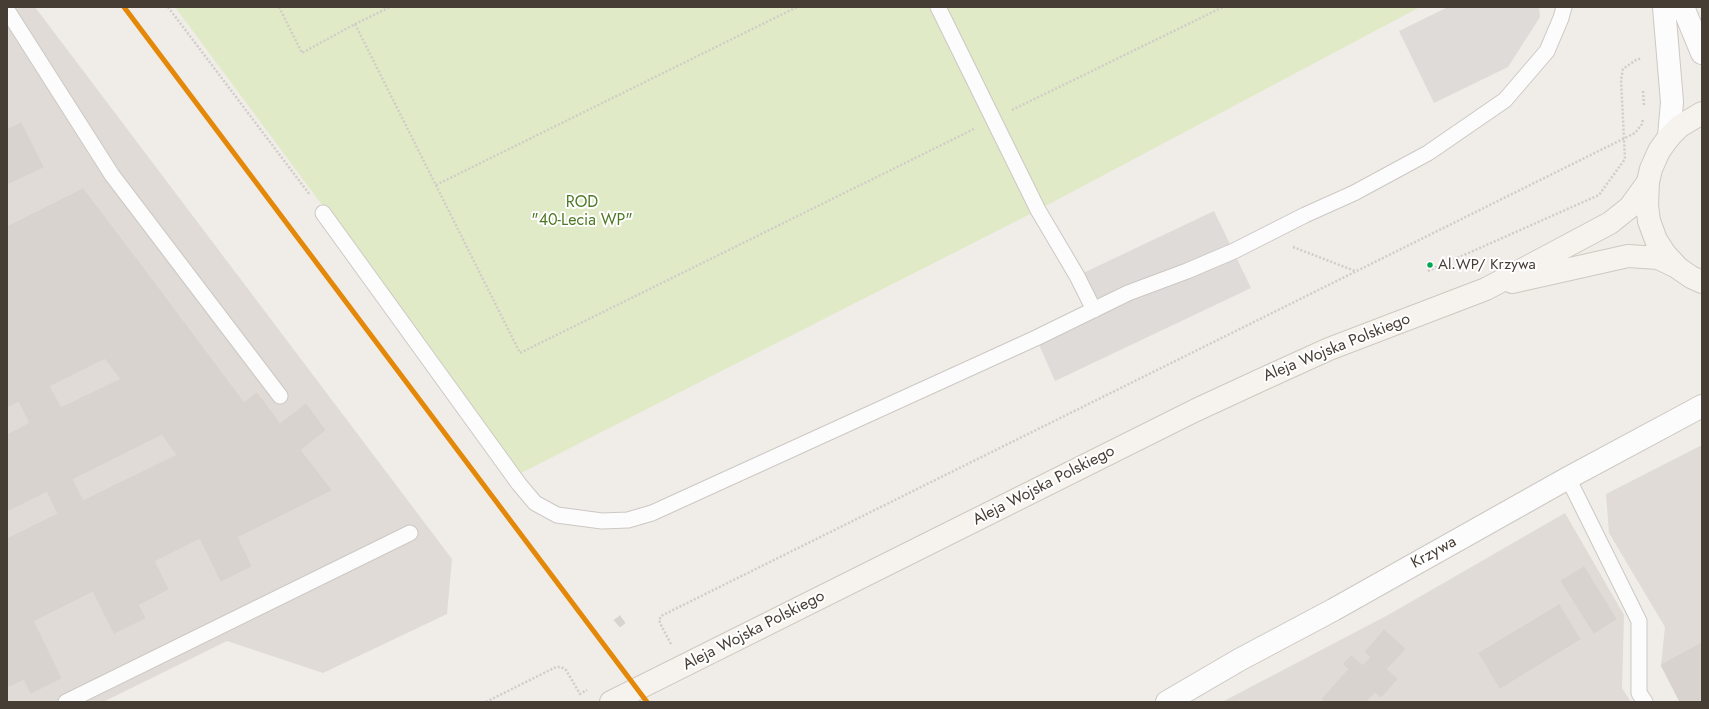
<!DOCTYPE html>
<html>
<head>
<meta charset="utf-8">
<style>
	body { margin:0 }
	#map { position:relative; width:1709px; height:709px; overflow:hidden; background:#f0ece8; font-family:Jost,sans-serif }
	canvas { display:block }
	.frame { position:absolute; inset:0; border:8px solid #463d34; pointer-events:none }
</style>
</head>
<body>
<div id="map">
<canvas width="1709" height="709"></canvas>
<div class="frame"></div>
</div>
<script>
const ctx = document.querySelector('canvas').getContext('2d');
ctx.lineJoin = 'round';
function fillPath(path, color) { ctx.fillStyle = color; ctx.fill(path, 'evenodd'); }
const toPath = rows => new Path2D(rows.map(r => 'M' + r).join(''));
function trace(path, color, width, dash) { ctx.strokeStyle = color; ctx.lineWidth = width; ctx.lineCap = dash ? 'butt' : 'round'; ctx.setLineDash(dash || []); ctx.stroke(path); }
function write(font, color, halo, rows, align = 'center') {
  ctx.font = font + ' Jost,sans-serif'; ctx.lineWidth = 4; ctx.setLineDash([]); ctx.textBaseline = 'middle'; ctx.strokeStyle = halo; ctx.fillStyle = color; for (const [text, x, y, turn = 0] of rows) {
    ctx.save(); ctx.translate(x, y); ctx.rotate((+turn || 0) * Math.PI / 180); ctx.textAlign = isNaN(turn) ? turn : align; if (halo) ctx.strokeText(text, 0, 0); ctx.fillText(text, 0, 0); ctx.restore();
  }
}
fillPath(toPath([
	[7,7,35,7,452,559,447,614,323,673,227,641,103,702,7,702],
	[1702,445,1702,702,1680,702,1661,665,1665,627,1609,533,1606,494],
	[1565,513,1624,615,1622,688,1631,702,1222,702,1388,615]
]), '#e0dbd6');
fillPath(toPath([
	[175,7,1420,7,1038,210,521,473]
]), '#e1eac6');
fillPath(toPath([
	[1448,7,1539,7,1540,17,1508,67,1434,103,1399,31],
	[1214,211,1251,288,1055,381,1036,338,1094,310,1077,276]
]), '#dfdbd8');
const building = toPath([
	[21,123,43,167,7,184,7,130,21,123],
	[83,189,143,268,75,319,105,358,7,407,7,331,63,303,48,283,7,303,7,227,83,189],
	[143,268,244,403,257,393,280,424,306,404,325,430,300,450,331,490,237,537,251,566,221,581,200,538,154,561,168,589,138,605,145,618,114,633,93,591,33,621,61,678,31,693,24,679,7,687,7,539,58,514,47,491,7,511,7,435,30,423,19,401,49,386,61,408,121,379,75,319,143,268],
	[162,434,177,455,83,501,72,479,162,434],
	[48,283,63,303,7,331,7,303,48,283],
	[1584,567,1616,619,1594,633,1561,581,1584,567],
	[1559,605,1580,639,1500,688,1479,653,1559,605],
	[620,616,625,623,620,627,614,620,620,616],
	[1384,630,1405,649,1386,669,1397,679,1381,697,1375,692,1365,702,1326,702,1322,699,1349,669,1343,664,1351,656,1363,666,1371,657,1365,652,1384,630],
	[1702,643,1702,702,1680,702,1661,665,1702,643]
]);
fillPath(building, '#d8d3cf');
trace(building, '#d8d3ce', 1);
const service = toPath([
	[938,7,1038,210,1077,276,1094,310],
	[7,10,112,175,280,396],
	[323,213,519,484,535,503,557,515,602,521,628,520,652,513,1036,338,1128,293,1187,271,1234,251,1305,215,1354,193,1428,153,1505,100,1547,51,1561,18,1564,7],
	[1568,478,1639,621,1639,693,1645,702],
	[66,702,410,533]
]);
const minor = toPath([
	[1167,702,1239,660,1333,610,1568,478,1702,406]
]);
const tertiary = toPath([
	[1664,7,1672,102,1669,137],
	[1683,7,1702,53]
]);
const secondary = toPath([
	[1702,113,1680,126,1669,137,1659,151,1651,169,1648,182,1647,205,1649,221,1656,240,1665,254,1678,268,1691,277,1702,282],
	[1512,282,1628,256,1658,258,1677,267],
	[611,702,1196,410,1263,379,1329,349,1486,289,1610,223,1630,207,1648,182]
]);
trace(service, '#ccc8c4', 17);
trace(minor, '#ccc8c4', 24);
trace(tertiary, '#ccc8c4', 24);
trace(secondary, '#cfc8bf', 24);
trace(toPath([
	[168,7,310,195],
	[279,7,302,53,355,24,520,353,974,129],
	[355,24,390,7],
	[1643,91,1644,106],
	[1012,110,1223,7],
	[436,185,797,7],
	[1293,247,1355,271],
	[1428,271,1599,195,1625,159,1621,80,1623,69,1636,60,1642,58],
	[671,644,661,625,659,620,661,616,1635,133,1642,124,1643,119],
	[486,702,556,667,561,667,566,670,580,694,587,690]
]), '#d0cdc9', 2.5, [2, 2]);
trace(service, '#fdfcfc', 15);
trace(minor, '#fdfcfc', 22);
trace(tertiary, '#fdfcfc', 22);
trace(secondary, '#f6f3ee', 22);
trace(toPath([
	[124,7,647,702]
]), '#e38808', 5);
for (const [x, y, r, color] of [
	[1430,265,3.5,"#00a651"]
]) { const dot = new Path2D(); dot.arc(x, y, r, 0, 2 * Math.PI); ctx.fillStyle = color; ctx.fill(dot); trace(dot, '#fff', 1.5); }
write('15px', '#463d34', '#fff', [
	["Al.WP/ Krzywa",1438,265]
], 'left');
write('16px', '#4f7925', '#fff', [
	["ROD",582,203],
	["\"40-Lecia WP\"",582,221]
]);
write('16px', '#463d34', '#fff', [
	["Aleja Wojska Polskiego",1337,348,-22],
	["Aleja Wojska Polskiego",1044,486,-27],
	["Krzywa",1434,553,-29],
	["Aleja Wojska Polskiego",754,631,-27]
]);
</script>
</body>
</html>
